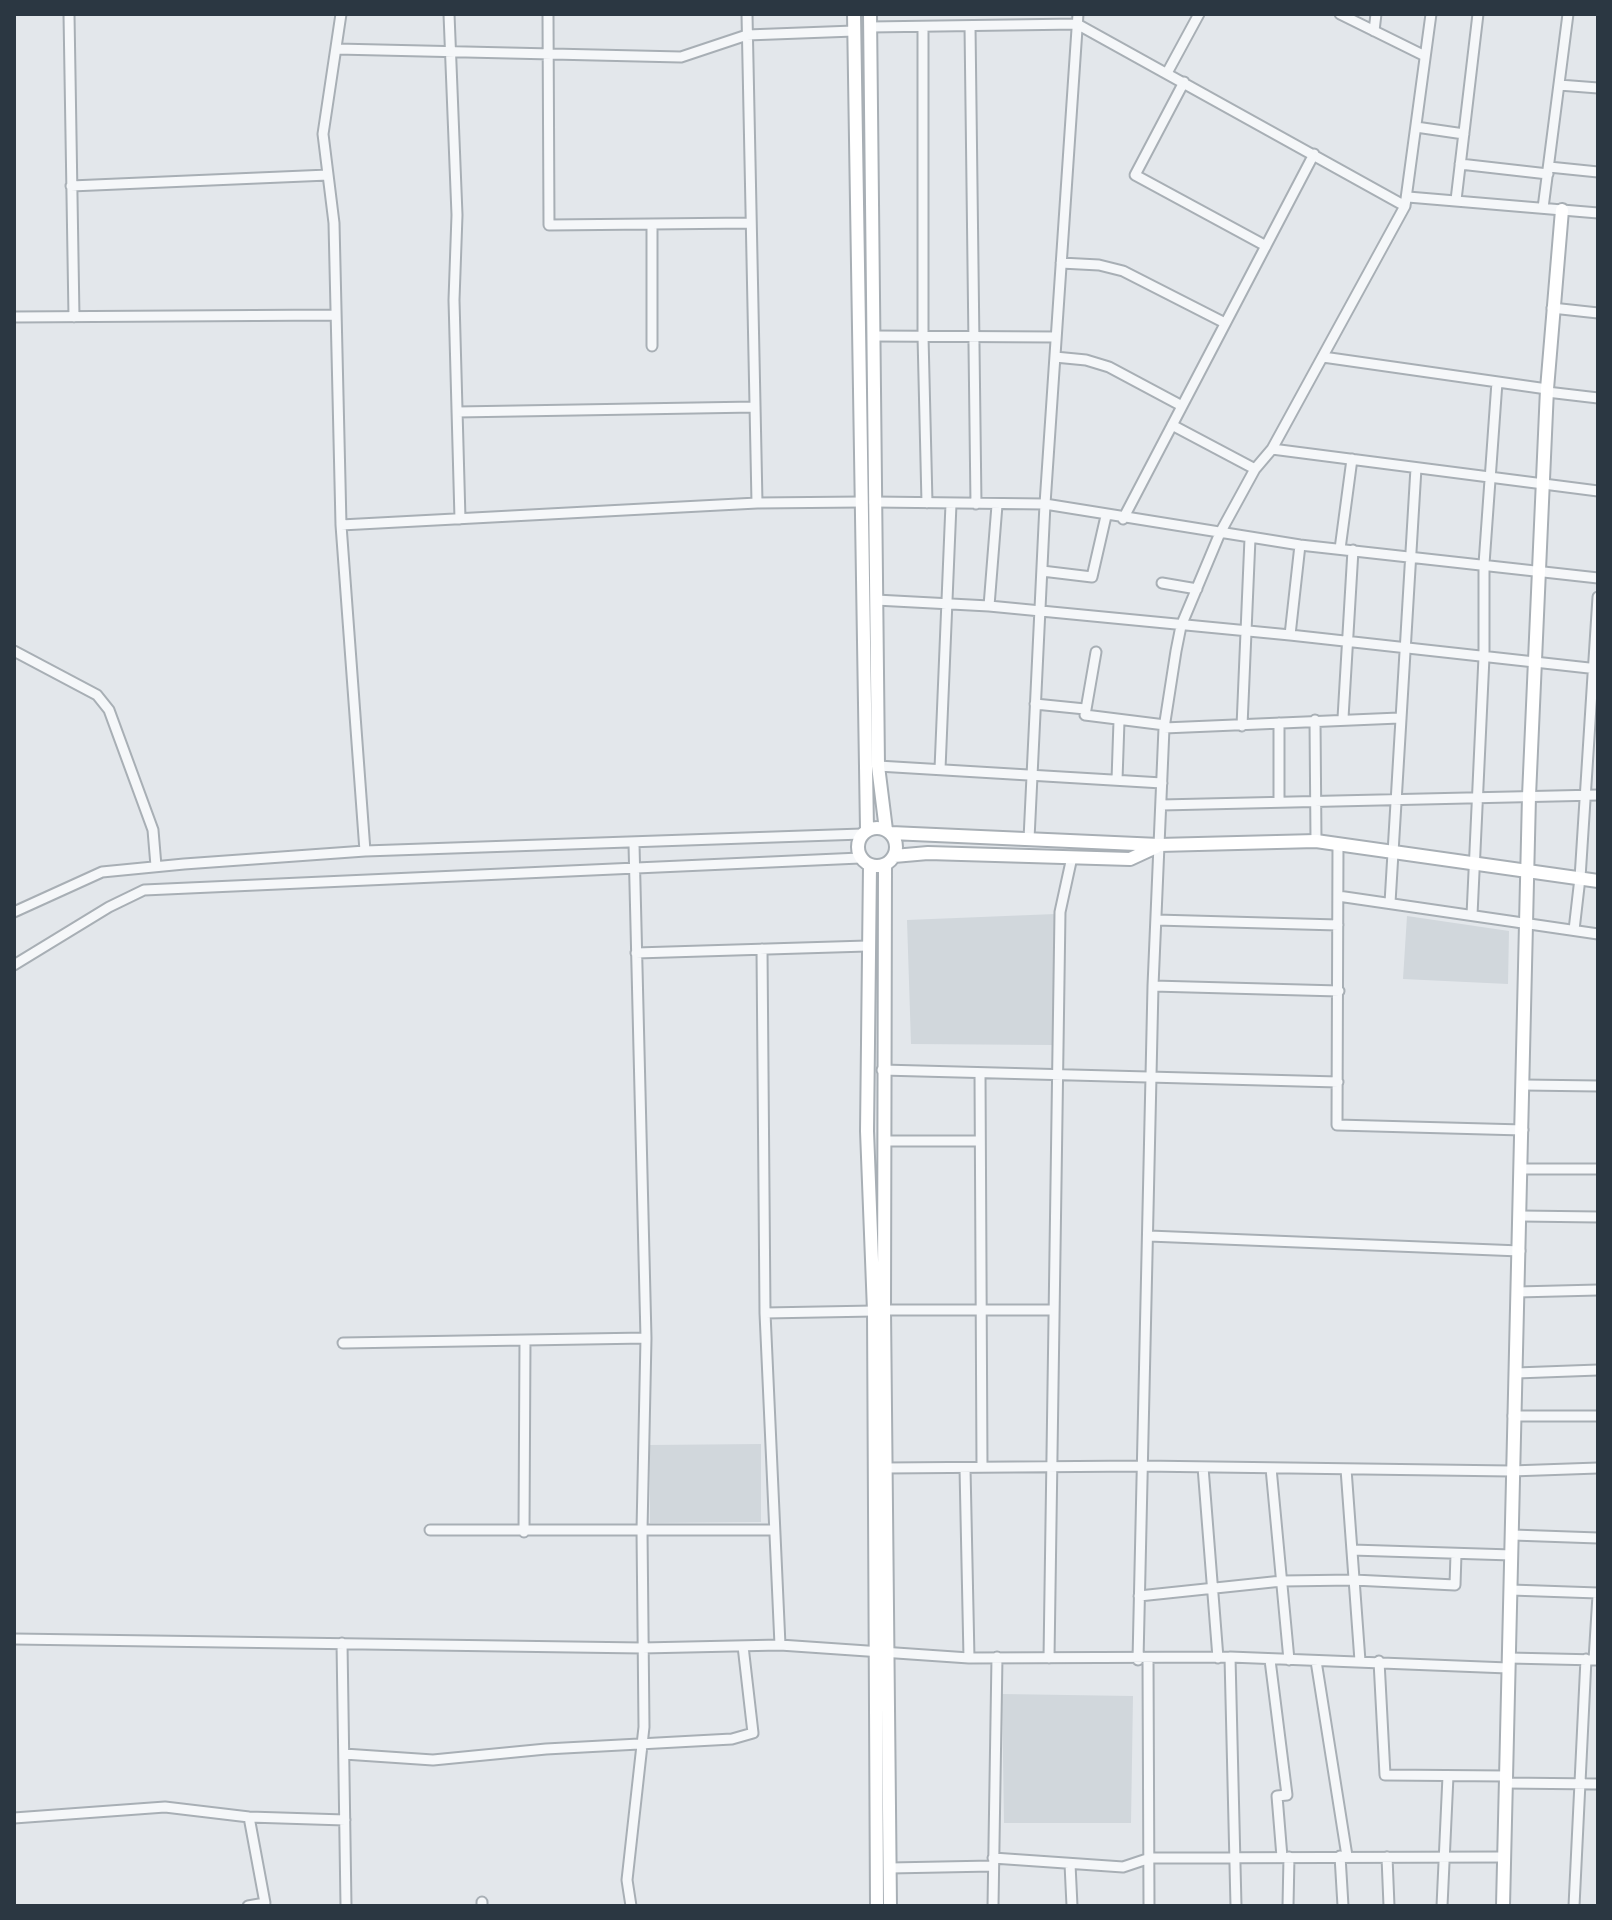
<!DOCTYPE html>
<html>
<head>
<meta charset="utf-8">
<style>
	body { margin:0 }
	#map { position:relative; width:1612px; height:1920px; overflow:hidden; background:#e3e7eb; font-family:"Asap Condensed",sans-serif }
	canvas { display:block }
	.frame { position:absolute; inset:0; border:16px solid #2b3742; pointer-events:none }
</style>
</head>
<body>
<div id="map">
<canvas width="1612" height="1920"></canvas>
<div class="frame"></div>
</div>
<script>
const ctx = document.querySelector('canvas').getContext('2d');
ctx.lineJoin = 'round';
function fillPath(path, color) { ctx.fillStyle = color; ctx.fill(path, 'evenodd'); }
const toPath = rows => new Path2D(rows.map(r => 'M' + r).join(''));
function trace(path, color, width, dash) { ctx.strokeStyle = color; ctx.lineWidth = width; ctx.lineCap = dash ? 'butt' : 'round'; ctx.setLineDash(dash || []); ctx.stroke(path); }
fillPath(toPath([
	[1055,914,1052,1045,911,1044,907,920],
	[1407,916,1509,931,1508,984,1403,979],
	[761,1444,761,1522,650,1523,650,1445],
	[1002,1694,1133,1696,1131,1823,1004,1823]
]), '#d1d7dc');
const street = toPath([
	[69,14,74,317],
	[341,14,323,134,334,223,341,525,365,851],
	[449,14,457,215,454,300,460,519],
	[548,14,549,225,751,223],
	[747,14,757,503],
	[1340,14,1425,56],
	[970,26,976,504],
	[870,27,1077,24,1405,206],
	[923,27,923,336,927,503],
	[1374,31,1376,14],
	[337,49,681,57,747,35,854,31],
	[1167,73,1199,14],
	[1184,82,1135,175,1266,246],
	[1559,85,1598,88],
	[1416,127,1464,134],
	[1460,164,1548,174],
	[1549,167,1598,172],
	[71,186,328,175],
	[1408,197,1598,213],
	[1456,200,1478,14],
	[1543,208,1568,14],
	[652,224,652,346],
	[1061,263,1099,265,1123,271,1225,323],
	[1552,308,1598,313],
	[14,317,334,315],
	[873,336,1056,337],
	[1055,357,1086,360,1109,367,1182,406],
	[1323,357,1547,389],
	[1547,392,1598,398],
	[457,412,755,407],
	[1172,425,1255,469],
	[1272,449,1598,491],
	[874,502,1045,504,1300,545,1598,578],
	[1123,519,1314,154],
	[341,525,757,503,862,502],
	[1340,549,1352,459],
	[1042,571,1092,577,1106,516],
	[1162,583,1197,589],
	[876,600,989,606,1290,635,1598,669],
	[989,606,997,505],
	[1290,635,1300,545],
	[14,651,97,695,109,710,153,830,156,866],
	[1096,652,1085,715,1165,725],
	[1035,704,1085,709],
	[1343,718,1353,550],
	[1315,720,1316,841],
	[1242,726,1250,538],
	[1164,728,1399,718],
	[878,766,1162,783],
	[940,769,951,504],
	[1117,780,1119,721],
	[1279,802,1279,723],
	[1161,805,1598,795],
	[1029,839,1045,504,1078,14],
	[1338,844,1337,1125,1523,1130],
	[1338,896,1598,934],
	[1390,903,1416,468],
	[14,912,102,872,184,864,365,851,862,834],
	[1472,915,1484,657,1484,564,1497,382],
	[1156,920,1338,925],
	[1574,930,1580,878,1598,597],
	[762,949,765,1313,780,1645],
	[636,953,867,946],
	[14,965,109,907,144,890,860,858],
	[1153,986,1339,991],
	[882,1070,1338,1082],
	[980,1073,982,1467],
	[1524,1085,1598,1086],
	[884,1141,978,1141],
	[1522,1169,1598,1169],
	[1521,1216,1598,1217],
	[1149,1236,1520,1251],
	[1517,1292,1598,1290],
	[884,1310,1052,1310],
	[765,1313,874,1311],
	[343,1343,646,1338],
	[1516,1373,1598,1370],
	[1513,1416,1598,1416],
	[1203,1467,1218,1658],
	[885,1468,1142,1466,1511,1471,1598,1468],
	[965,1468,969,1658],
	[1271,1468,1289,1660],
	[1346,1469,1360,1661],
	[430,1530,774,1530],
	[524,1532,525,1340],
	[1513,1535,1598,1538],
	[1352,1550,1512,1555],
	[1511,1590,1598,1593],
	[1139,1596,1282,1581,1354,1580,1455,1585,1456,1554],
	[14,1639,642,1648,780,1645,969,1658,1230,1657,1508,1668],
	[342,1643,346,1906],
	[1230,1657,1236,1906],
	[1049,1658,1060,912,1072,857],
	[1509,1658,1598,1660],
	[1148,1659,1149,1906],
	[1138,1660,1153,986,1164,728,1176,651,1181,626,1220,533,1255,469,1272,449,1405,206,1431,14],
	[1270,1660,1287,1795,1277,1796,1282,1857],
	[1594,1660,1598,1595],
	[1316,1661,1347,1856],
	[1379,1661,1385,1775,1505,1776],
	[344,1754,433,1760,546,1749,732,1739,753,1733,743,1646],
	[1505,1783,1598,1784],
	[14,1818,165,1807,249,1817,345,1820],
	[1340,1856,1343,1906],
	[1387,1857,1389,1906],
	[993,1858,1123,1867,1150,1858,1504,1857],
	[1070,1864,1072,1906],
	[890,1868,992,1866],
	[248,1906,265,1903,249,1817],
	[482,1906,482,1902],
	[631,1906,627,1880,644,1727,642,1530,646,1338,634,844],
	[993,1906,997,1657],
	[1288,1906,1289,1857],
	[1442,1906,1448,1776],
	[1574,1906,1586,1659]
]);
const secondary = toPath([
	[854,14,867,830],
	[870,14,878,766,886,830],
	'858 847a19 19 0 1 1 38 0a19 19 0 1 1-38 0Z',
	[891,833,1159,845,1316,841,1598,881],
	[894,856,928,853,1130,859,1156,847],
	[885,865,884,1310,890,1906],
	[870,866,867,1131,874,1311,877,1906],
	[1503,1906,1529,796,1547,389,1562,210]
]);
trace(street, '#a8afb5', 13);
trace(secondary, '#a8afb5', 16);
trace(street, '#f5f7f9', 9);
trace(secondary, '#fff', 12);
</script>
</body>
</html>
